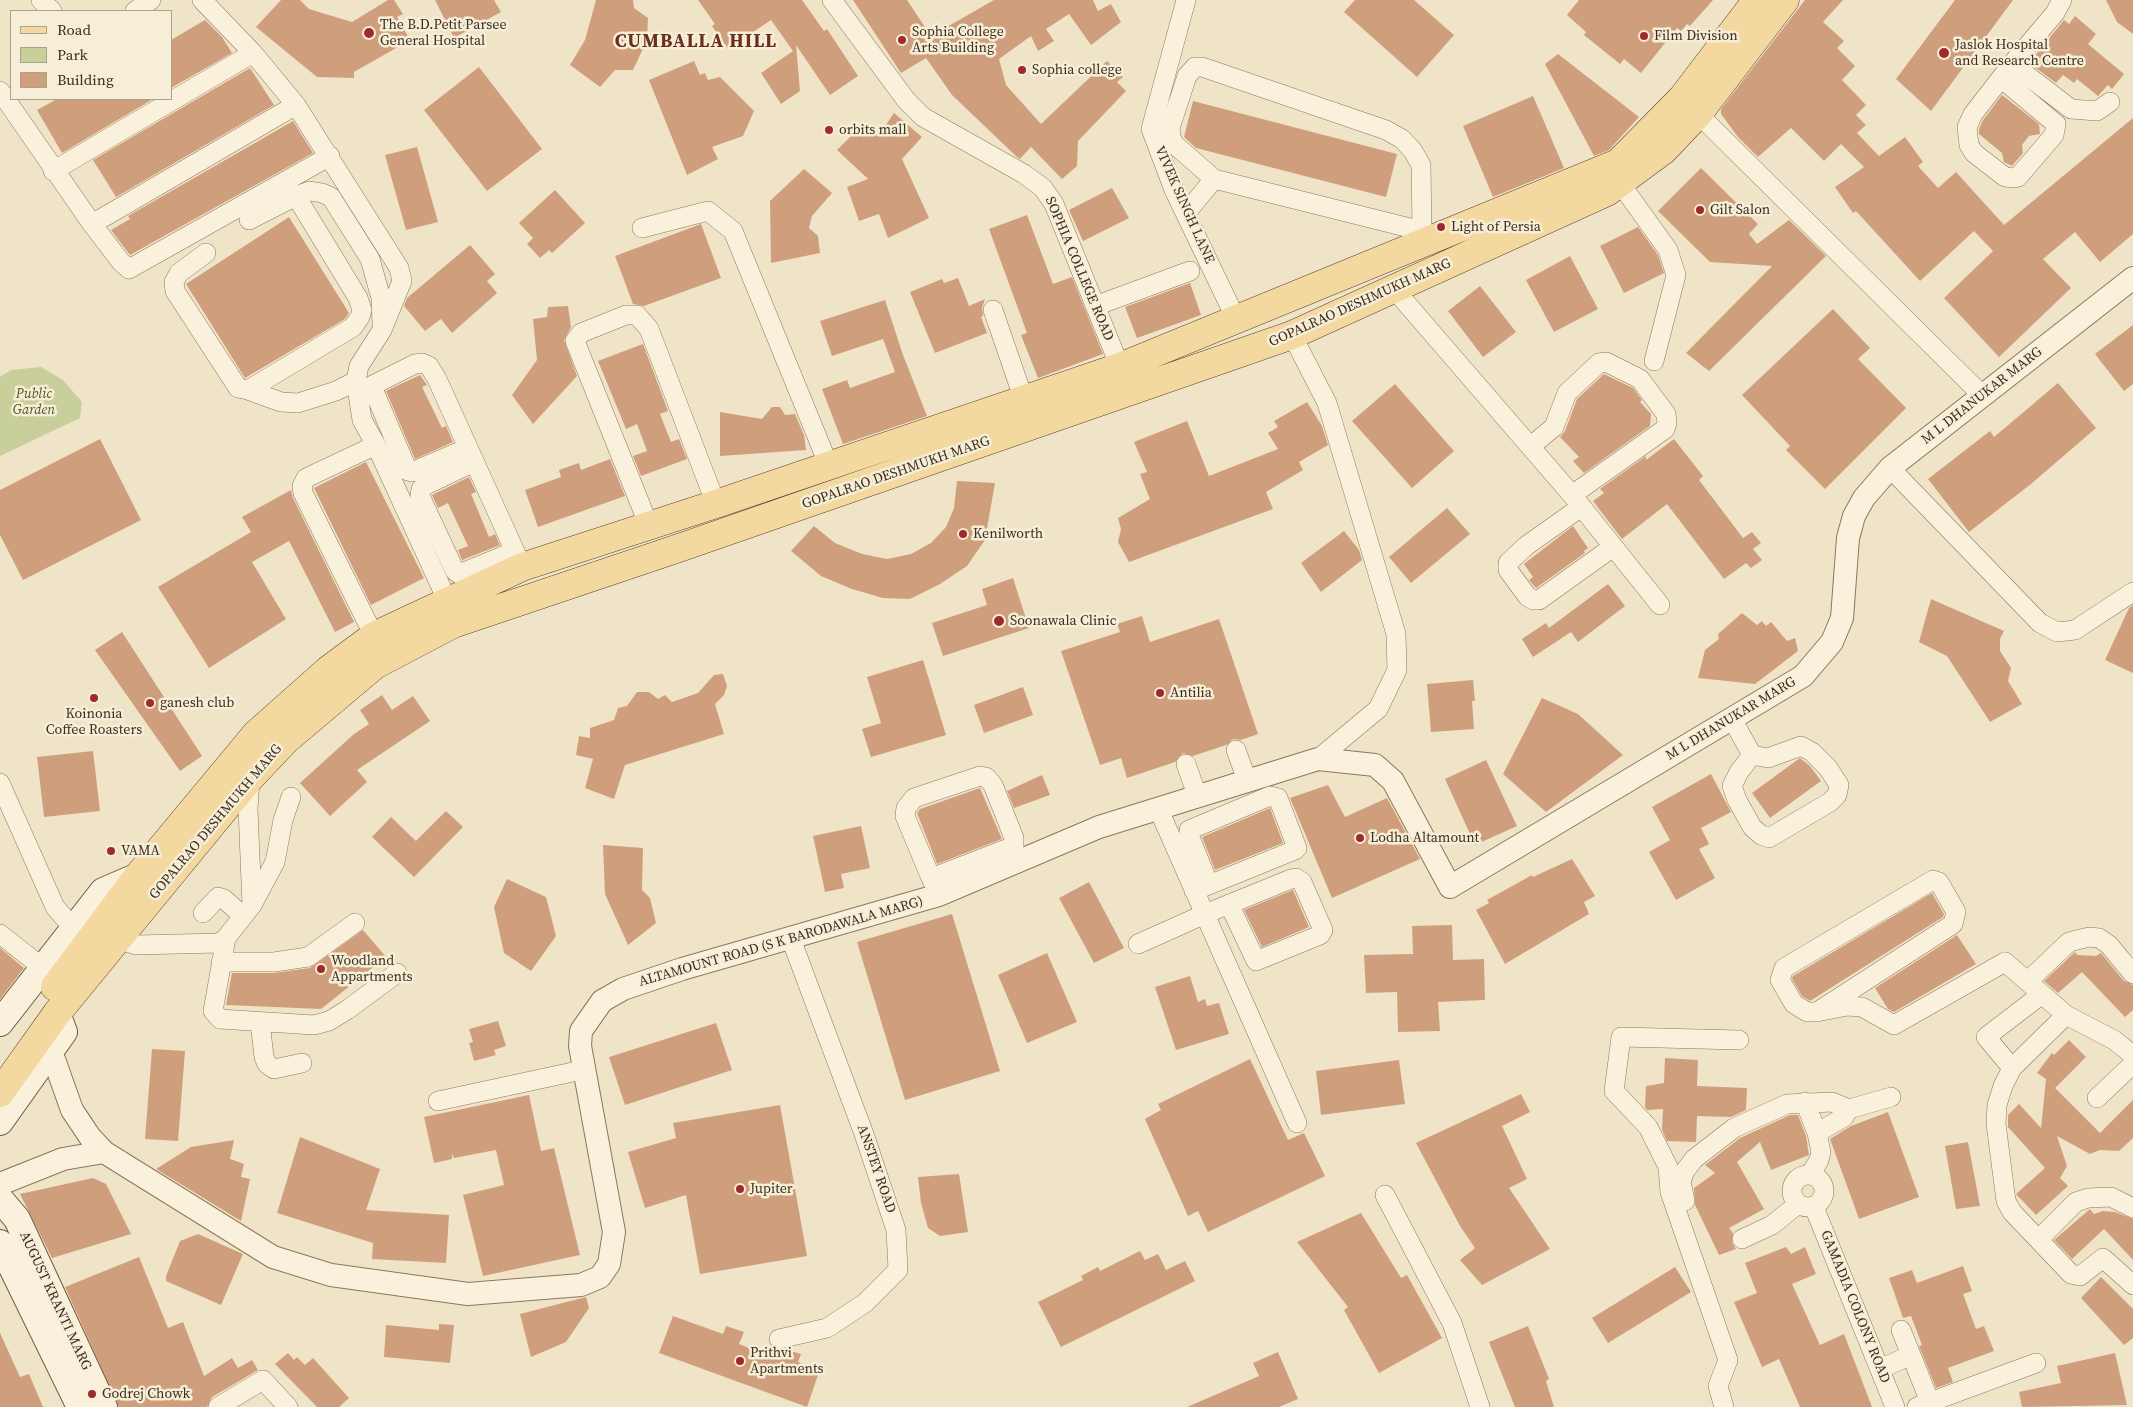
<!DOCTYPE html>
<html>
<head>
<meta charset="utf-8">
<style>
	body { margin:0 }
	#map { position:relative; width:2133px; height:1407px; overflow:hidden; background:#f0e4c8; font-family:"Source Serif 4",serif }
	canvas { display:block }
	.legend { position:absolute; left:10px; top:10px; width:162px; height:90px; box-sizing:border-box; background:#f7eed8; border:1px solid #ada18e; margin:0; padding:6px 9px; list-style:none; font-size:15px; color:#3d2e20 }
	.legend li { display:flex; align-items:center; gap:10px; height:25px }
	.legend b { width:25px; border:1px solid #ada18e }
</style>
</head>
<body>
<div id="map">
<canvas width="2133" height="1407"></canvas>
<ul class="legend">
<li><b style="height:6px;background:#f3d9a0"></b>Road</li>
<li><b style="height:14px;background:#c9cf9b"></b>Park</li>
<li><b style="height:14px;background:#cf9f7d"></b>Building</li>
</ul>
</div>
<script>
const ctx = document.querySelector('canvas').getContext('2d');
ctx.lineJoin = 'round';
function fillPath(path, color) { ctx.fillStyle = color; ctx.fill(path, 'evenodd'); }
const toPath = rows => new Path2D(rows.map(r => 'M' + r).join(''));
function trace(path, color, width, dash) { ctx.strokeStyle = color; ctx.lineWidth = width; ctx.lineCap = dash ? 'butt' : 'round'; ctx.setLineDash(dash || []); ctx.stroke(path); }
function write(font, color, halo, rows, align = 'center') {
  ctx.font = font + ' "Source Serif 4",serif'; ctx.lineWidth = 5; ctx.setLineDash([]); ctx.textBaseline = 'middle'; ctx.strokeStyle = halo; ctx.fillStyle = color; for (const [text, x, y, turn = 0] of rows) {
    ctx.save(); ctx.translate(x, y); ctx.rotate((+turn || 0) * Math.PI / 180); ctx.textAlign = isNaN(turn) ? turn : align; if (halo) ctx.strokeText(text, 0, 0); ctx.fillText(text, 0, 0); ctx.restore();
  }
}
fillPath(toPath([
	[41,367,63,380,82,402,80,418,0,456,0,377,11,370]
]), '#c9cf9b');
fillPath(toPath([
	[281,0,300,0,309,9,352,22,388,0,394,0,403,14,397,17,410,40,354,72,354,78,317,77,256,27],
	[435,0,494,0,501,12,454,38],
	[596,0,633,0,634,8,648,18,647,40,633,70,615,70,600,87,570,65,585,40],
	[698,0,802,0,824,31,827,29,858,76,830,95,796,45,800,91,781,104,761,73,793,51,771,20,728,49,712,26,715,24],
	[853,0,907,0,931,36,994,0,1093,0,1098,11,1111,4,1121,22,1091,45,1069,14,1046,29,1054,41,1038,51,1031,36,999,59,1006,85,1041,124,1107,61,1123,77,1117,82,1126,91,1078,141,1077,166,1062,179,1031,147,1020,159,1017,157,952,95,926,58,901,73],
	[1355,0,1414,0,1454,35,1417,77,1344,12],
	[1579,0,1713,0,1690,26,1687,24,1681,31,1677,28,1641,73,1624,59,1620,64,1584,35,1586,32,1567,15],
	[1805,0,1843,0,1823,22,1844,41,1837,48,1855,66,1842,80,1866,105,1856,115,1866,125,1857,133,1879,156,1905,137,1923,162,1918,166,1938,188,1956,172,2004,225,2133,118,2133,234,2100,262,2075,232,2043,259,2071,288,1999,357,1944,298,1993,251,1974,231,1920,281,1856,211,1853,213,1835,187,1864,167,1841,144,1824,161,1791,128,1758,157,1738,137,1721,114,1721,109],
	[1955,0,2013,0,1931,111,1896,79],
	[2106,0,2133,0,2133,34,2117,22],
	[2075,16,2096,34,2088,44,2124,74,2112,89,2108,85,2098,96,2077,79,2074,83,2063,75,2056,83,2032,65,2036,61,2033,58,2064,20,2069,24],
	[205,20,222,37,232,53,171,88,171,40],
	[1558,54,1639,117,1609,150,1594,156,1545,64],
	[694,61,700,75,705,73,708,80,720,77,754,111,743,136,712,147,718,159,687,175,649,80],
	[479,67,542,149,487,191,424,110],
	[250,68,274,105,116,197,93,160],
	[2002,95,2039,124,2040,134,2029,136,2022,145,2023,153,2012,166,2004,162,2002,153,1979,134,1979,129,1983,120],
	[1533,96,1564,168,1493,197,1463,126],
	[57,99,153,99,62,153,37,110],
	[1193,101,1397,154,1386,197,1196,148,1184,137],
	[894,113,922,137,902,159,929,218,888,238,879,214,859,221,847,187,868,179,837,150,859,128,867,135,883,129],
	[293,121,313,153,130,255,111,230,130,219,128,216],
	[417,147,438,222,406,230,385,155],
	[1701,168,1758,224,1749,234,1757,244,1789,220,1826,256,1709,371,1686,353,1772,266,1710,262,1658,211],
	[804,169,832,193,812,216,809,228,818,236,820,253,771,263,770,201],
	[1112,188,1129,218,1083,241,1069,210],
	[555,190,585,223,552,253,549,250,540,258,527,244,533,238,519,223],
	[1027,215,1053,284,1072,277,1103,354,1038,378,1021,335,1027,333,989,229],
	[289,217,349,313,345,319,245,378,186,284],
	[701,224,721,278,644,306,633,304,615,256],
	[1638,227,1658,255,1664,273,1624,293,1600,246],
	[470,245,495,274,487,281,497,293,452,333,441,319,425,331,404,306,407,298],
	[1570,256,1598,309,1554,332,1526,280],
	[958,278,969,306,985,299,982,308,983,316,981,317,987,333,935,353,910,292,942,279,944,283],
	[1190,283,1201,315,1137,338,1125,307],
	[1480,286,1516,332,1483,357,1448,311],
	[885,300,903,355,927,416,843,444,822,389,847,380,850,388,895,372,883,339,832,356,820,321],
	[568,306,571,327,564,340,577,376,533,424,512,395,537,360,533,319,547,317,548,307],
	[1833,309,1870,348,1858,359,1906,408,1825,489,1786,450,1790,446,1742,395],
	[2133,325,2133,384,2124,391,2095,354],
	[643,344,668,411,660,414,671,442,679,439,687,459,641,476,633,456,647,451,637,424,626,429,598,361],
	[1604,374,1633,388,1642,400,1640,402,1651,414,1650,426,1584,473,1573,461,1579,457,1560,437,1565,431,1577,399],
	[420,375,427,385,422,387,442,428,446,426,453,442,415,459,386,391],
	[2058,383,2096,428,2031,484,1969,532,1928,479,1990,431,1994,437],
	[1395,384,1454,451,1412,488,1352,421],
	[1307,402,1322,426,1328,445,1299,462,1303,470,1266,492,1273,509,1129,562,1118,542,1121,529,1118,518,1150,499,1140,474,1147,472,1134,442,1187,421,1209,476,1278,449,1268,433,1278,427,1274,421],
	[772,407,780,407,785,415,795,414,804,435,806,450,720,456,720,412,762,419],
	[100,439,141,520,23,580,0,535,0,490],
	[1674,439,1703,476,1699,480,1743,538,1752,532,1761,543,1753,549,1762,560,1751,568,1746,563,1724,579,1667,504,1622,539,1593,501,1604,493,1600,489,1646,456,1646,460],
	[610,459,625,496,538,527,525,490,561,477,559,470,579,463,581,470],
	[366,462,424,578,371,605,314,488],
	[469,477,476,492,471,494,489,537,495,534,500,545,462,560,458,550,468,546,448,503,438,508,432,495],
	[957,481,995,483,985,540,967,566,940,584,910,599,883,598,852,589,821,576,791,551,814,526,835,543,862,554,887,559,911,554,931,543,946,527,954,508],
	[291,490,293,498,354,622,335,632,289,541,252,562,286,619,209,668,158,587,251,532,242,517],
	[1447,508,1470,534,1411,583,1389,557],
	[1573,526,1588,548,1584,551,1585,553,1536,588,1529,580,1533,577,1524,564],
	[1344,531,1359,550,1362,560,1321,592,1301,563],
	[1013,578,1029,628,943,656,932,623,987,605,982,589],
	[1608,584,1625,606,1578,642,1571,632,1533,657,1522,639,1546,623,1549,628],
	[1931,599,2004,631,2000,639,2000,651,2011,668,2008,681,2022,704,1990,722,1947,656,1919,642],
	[2133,605,2133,673,2105,660,2129,608],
	[1742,613,1757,625,1762,621,1766,626,1771,622,1787,641,1795,638,1798,651,1755,684,1698,678,1705,650,1719,639,1718,634],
	[1142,616,1150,642,1219,619,1258,734,1241,740,1233,739,1226,745,1193,756,1183,753,1175,762,1127,778,1121,758,1100,765,1061,651,1120,632,1117,624],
	[122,632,202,756,180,771,95,650],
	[923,660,946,735,871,757,862,729,881,723,867,677],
	[723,674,727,686,724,695,715,704,724,734,625,765,614,799,585,788,593,759,576,755,579,736,590,738,590,728,614,720,618,708,627,706,637,692,649,692,658,699,665,695,672,702,698,693,714,675],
	[1473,680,1475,701,1472,701,1474,729,1431,732,1427,684],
	[1023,687,1033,715,984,733,974,705],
	[382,695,392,710,413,696,430,721,357,770,367,782,330,816,300,783,354,734,369,724,360,710],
	[1542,698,1578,714,1623,755,1546,812,1503,774],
	[93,751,100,811,44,817,37,757],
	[1800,758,1810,766,1821,781,1770,818,1752,793],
	[1486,760,1517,826,1475,845,1445,779],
	[1711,774,1731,812,1701,828,1709,844,1699,849,1715,878,1676,900,1649,852,1670,840,1652,807],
	[1042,775,1050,795,1014,808,1007,791],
	[1328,785,1345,817,1387,798,1420,859,1332,898,1290,798],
	[980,788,1002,839,937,864,917,813,920,809],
	[1270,808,1283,843,1215,870,1202,837],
	[446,811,463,827,414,877,372,837,391,817,416,841],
	[861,826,870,868,841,874,844,888,825,892,813,836],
	[603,845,643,848,642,890,650,898,656,923,628,945,605,894],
	[1572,859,1595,896,1584,902,1589,914,1505,964,1476,910,1489,903,1487,900,1532,875,1533,877],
	[507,879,546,897,556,936,531,971,504,953,494,907],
	[1089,882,1124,948,1094,963,1059,898],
	[1293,890,1309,927,1262,947,1244,910],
	[1932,893,1944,914,1943,917,1810,1001,1802,996,1792,979,1793,976],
	[952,914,1000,1071,905,1100,857,942],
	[1452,925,1453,960,1484,959,1485,1000,1438,1002,1440,1031,1398,1032,1397,992,1366,993,1364,955,1413,954,1412,926],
	[363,930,386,957,321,1009,226,1005,232,973,274,973,310,968],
	[1957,935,1976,964,1894,1012,1888,1009,1875,988],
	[0,948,24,968,0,999],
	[2075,952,2077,955,2096,956,2101,953,2124,981,2133,985,2133,1010,2125,1017,2082,972,2058,993,2044,981],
	[1047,953,1077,1022,1027,1043,998,975],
	[1190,976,1198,1002,1205,999,1207,1006,1219,1003,1229,1034,1176,1050,1155,987],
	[498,1021,506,1046,494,1050,496,1055,474,1061,469,1043,473,1042,469,1029],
	[716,1023,732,1070,625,1105,609,1057],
	[2069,1040,2086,1057,2055,1088,2100,1133,2133,1100,2133,1138,2119,1151,2100,1150,2090,1154,2057,1136,2067,1166,2060,1178,2068,1186,2036,1215,2016,1194,2045,1168,2008,1127,2008,1115,2019,1104,2041,1128,2046,1079,2037,1073,2052,1053,2054,1055],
	[152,1049,185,1051,178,1141,145,1139],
	[1665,1058,1698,1060,1697,1086,1747,1088,1746,1110,1731,1117,1697,1116,1696,1142,1667,1141,1662,1130,1663,1109,1647,1110,1645,1107,1646,1086,1664,1083],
	[1250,1059,1288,1140,1304,1133,1325,1176,1208,1232,1198,1211,1188,1216,1145,1119,1161,1110,1158,1104],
	[1399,1060,1405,1104,1321,1115,1316,1071],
	[1521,1094,1530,1112,1502,1126,1527,1179,1509,1188,1550,1249,1482,1285,1460,1260,1475,1248,1460,1226,1416,1143],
	[529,1095,541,1151,554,1148,580,1255,483,1276,463,1195,504,1185,496,1150,454,1158,452,1154,452,1159,434,1163,424,1117],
	[780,1105,807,1256,700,1274,686,1195,645,1208,628,1152,676,1138,673,1123],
	[1888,1112,1919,1197,1859,1219,1830,1139,1851,1126],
	[1790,1115,1798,1115,1806,1136,1809,1155,1771,1170,1760,1142,1737,1162,1764,1209,1729,1228,1733,1233,1732,1243,1736,1249,1719,1255,1695,1205,1694,1188,1715,1173,1705,1165,1740,1138],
	[300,1137,380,1169,366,1210,449,1215,446,1263,372,1259,373,1243,277,1213],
	[234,1140,230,1159,244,1164,241,1177,250,1179,241,1221,156,1169,191,1147],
	[1968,1142,1980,1206,1956,1209,1945,1146],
	[959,1174,968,1232,940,1236,928,1228,921,1203,918,1177],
	[93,1178,106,1184,131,1234,52,1258,20,1194],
	[2090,1209,2094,1214,2103,1211,2115,1212,2133,1219,2133,1260,2104,1229,2072,1259,2054,1240],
	[1361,1213,1401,1278,1407,1275,1442,1338,1379,1373,1344,1310,1348,1307,1297,1242],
	[198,1234,243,1254,221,1305,166,1281,166,1276,180,1241],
	[1786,1247,1791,1254,1805,1247,1816,1274,1792,1284,1820,1345,1844,1334,1872,1407,1800,1407,1779,1359,1762,1367,1734,1302,1757,1293,1745,1263],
	[1140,1251,1145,1260,1158,1254,1166,1270,1185,1261,1195,1281,1061,1347,1038,1302,1083,1280,1081,1276,1098,1267,1100,1271],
	[139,1257,168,1328,183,1322,204,1376,232,1358,238,1368,252,1360,258,1370,212,1397,207,1407,119,1407,65,1287],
	[1963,1266,1972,1291,1963,1294,1976,1329,1984,1326,1994,1351,1948,1368,1953,1382,1936,1388,1919,1346,1922,1345,1911,1316,1903,1318,1889,1278,1912,1270,1917,1283],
	[1675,1267,1691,1292,1608,1343,1592,1318],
	[2101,1277,2133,1309,2133,1338,2124,1345,2081,1298],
	[586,1297,589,1308,566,1342,531,1357,520,1314],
	[673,1316,723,1334,726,1326,744,1332,739,1344,780,1360,784,1349,801,1354,798,1362,808,1366,806,1371,818,1375,807,1407,659,1353],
	[439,1324,454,1325,450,1363,384,1357,386,1325,439,1330],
	[1528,1326,1549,1379,1546,1381,1554,1407,1515,1407,1489,1342],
	[0,1333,20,1377,29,1374,43,1407,0,1407],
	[1278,1352,1298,1399,1279,1407,1187,1407,1259,1376,1253,1363],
	[288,1353,294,1360,297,1357,305,1365,313,1358,349,1398,339,1407,317,1407,275,1364],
	[2115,1353,2127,1405,2022,1407,2019,1392,2061,1383,2057,1366]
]), '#cf9f7d');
const minor = toPath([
	[41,0,52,11],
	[202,0,253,53,296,105,399,268,402,281,382,330,359,366,356,381,362,420,376,445,448,602],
	[832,0,906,100,923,117,1024,174,1043,188,1054,204,1120,367],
	[1186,0,1151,129,1174,190,1237,321],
	[135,11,151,0],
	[2012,64,2071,109,2097,111,2110,102],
	[2001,78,2056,124,2054,135,2018,177,2014,178,2005,177,1974,153,1969,145,1967,127,1973,114,2001,78,2012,64,2055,13,2062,0],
	[0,91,92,224,121,262,129,269,330,156],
	[1690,106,1982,395],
	[53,171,253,53],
	[1214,179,1174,144,1171,137,1170,128,1187,76,1195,67,1202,67,1386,130,1402,139,1413,151,1421,165,1422,231],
	[1620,183,1668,250,1676,275,1654,361],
	[1186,213,1214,179,1422,231,1430,239],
	[249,220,296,196,310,191,322,193,331,197,370,259,381,298,382,324],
	[92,224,296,105],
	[642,228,708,211,733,231,829,466],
	[206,253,179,273,174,282,175,291,238,388,248,390,353,327,360,317,362,310,358,298,296,196],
	[1394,289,1572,495,1660,605],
	[1095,306,1190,271],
	[993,310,1024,400],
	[1292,335,1327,403,1396,634,1397,670,1378,709,1318,759],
	[248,390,281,402,298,403,336,391,356,381],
	[1531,446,1554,427,1567,393,1599,363,1606,362,1640,379,1666,414,1667,423,1665,429,1572,495],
	[468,448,412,472,408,471,373,389,373,385,415,364,422,363,429,366,437,379,522,567],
	[474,462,426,485,421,489,420,496,455,571,459,574,515,551],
	[1890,468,2040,623,2057,632,2075,630,2133,592],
	[1581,507,1526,546,1508,563,1508,570,1527,596,1533,600,1539,600,1613,547],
	[649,526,575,341,581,333,626,315,637,315,649,329,716,504],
	[374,636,303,493,302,486,306,478,376,445],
	[1732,719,1752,755,1768,758,1801,746,1812,752,1828,768,1839,785,1837,795,1830,802,1769,838,1761,835,1752,827,1737,800,1732,786,1739,772,1752,755],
	[1236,750,1247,780],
	[1186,764,1197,795],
	[0,783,55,907,74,929],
	[1158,808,1297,1123],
	[931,878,1014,846,1014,838,993,785,986,777,980,776,914,798,906,808,905,816,931,878,939,895],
	[1194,891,1295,850,1297,848,1278,798,1270,796,1189,830,1189,835,1209,885],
	[252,905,275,862,283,820,291,797],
	[203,913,218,897,224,899,243,916],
	[0,934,43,968],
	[226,938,213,1011,220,1019,314,1025,329,1021,347,1010,397,973],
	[117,939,136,945,219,943,226,938,252,905,248,809,250,778],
	[1138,944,1205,914,1291,879,1296,878,1302,882,1323,930,1320,935,1256,961,1229,904],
	[221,962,274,962,308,957,355,923],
	[2028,981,2069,942,2089,937,2099,938,2109,945,2133,974],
	[1817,1012,1953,924,1956,912,1939,882,1933,880,1784,968,1780,980,1794,1004,1807,1012,1817,1012,1847,1006,1862,1007,1894,1025,2005,962,2066,1015,2114,1040,2133,1055],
	[2066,1015,2012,1068,2003,1086,1997,1105,1996,1124,2006,1201,2012,1212,2071,1274,2080,1276,2103,1258,2133,1285],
	[260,1022,264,1057,267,1064,274,1069,302,1063],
	[2012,1068,1986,1037,2042,994],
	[2097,1098,2133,1064],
	[438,1101,582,1070],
	[1805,1102,1817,1133,1821,1152,1819,1160,1810,1175],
	[1817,1133,1844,1117,1849,1109],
	'1792 1191a16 16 0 1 1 32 0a16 16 0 1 1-32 0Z',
	[1385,1195,1452,1323,1480,1407],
	[1685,1201,1681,1181,1685,1171,1694,1159,1734,1128,1787,1104,1832,1102,1849,1109,1891,1097],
	[1814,1207,1895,1407],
	[1742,1239,1772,1225,1798,1204],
	[2039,1239,2076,1202,2088,1198,2111,1197,2133,1208],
	[1901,1330,1930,1402],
	[779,1339,827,1328,865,1303,898,1270,896,1230,864,1134,791,939],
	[1880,1369,1911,1355],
	[218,1407,263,1380,288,1407],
	[1724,1407,1718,1386,1728,1360,1670,1192,1668,1167,1648,1127,1614,1091,1621,1037,1739,1040],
	[1917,1407,2036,1363]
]);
const tertiary = toPath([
	[51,1051,72,1110,90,1137,104,1152,273,1257,331,1275,468,1294,581,1285,600,1277,609,1264,614,1232,580,1046,581,1031,602,1001,623,989,682,969,939,895,1099,827,1318,759,1375,765,1393,781,1450,887,1803,676,1832,642,1842,618,1848,538,1854,516,1864,498,1890,468,2133,278],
	[0,1184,63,1159,104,1152]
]);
const secondary = toPath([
	[0,1023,103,891,138,876],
	[0,1122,64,1032,57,1013],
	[0,1199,17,1219,104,1407],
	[0,1243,80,1407]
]);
const primary = toPath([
	[55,987,138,876,256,734,328,670,374,636,522,567,716,504,1120,367,1618,163,1682,98,1757,0],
	[0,1093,57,1013,250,778,286,740,375,665,453,624,676,549,1292,335,1607,192,1664,150,1698,114,1785,0]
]);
trace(minor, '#8d765c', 20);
trace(tertiary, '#8d765c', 24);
trace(secondary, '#6f573f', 28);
trace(primary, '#5b4430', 29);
trace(minor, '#faf1dc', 19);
trace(tertiary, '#faf1dc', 22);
trace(secondary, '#faf1dc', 26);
trace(primary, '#f3d9a0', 28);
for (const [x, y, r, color] of [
	[369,33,6,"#9e2a2b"],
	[1644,36,5,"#9e2a2b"],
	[902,40,5,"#9e2a2b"],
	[1944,53,6,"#9e2a2b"],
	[1022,70,5,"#9e2a2b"],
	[829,130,5,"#9e2a2b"],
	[1700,210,5,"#9e2a2b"],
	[1441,227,5,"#9e2a2b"],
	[963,534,5,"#9e2a2b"],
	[999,621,6,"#9e2a2b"],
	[1160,693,5,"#9e2a2b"],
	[94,698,5,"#9e2a2b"],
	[150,703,5,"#9e2a2b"],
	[1360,838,5,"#9e2a2b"],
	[111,851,5,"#9e2a2b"],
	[321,969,5,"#9e2a2b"],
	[740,1189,5,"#9e2a2b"],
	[740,1361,5,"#9e2a2b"],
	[92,1394,5,"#9e2a2b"]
]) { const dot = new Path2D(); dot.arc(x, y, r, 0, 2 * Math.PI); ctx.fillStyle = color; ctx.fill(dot); trace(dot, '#f7eed8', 2); }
write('14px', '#3d2e20', '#f7eed8', [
	["The B.D.Petit Parsee",380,25],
	["General Hospital",380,41],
	["Sophia College",912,32],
	["Arts Building",912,48],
	["Film Division",1654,36],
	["Jaslok Hospital",1955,45],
	["and Research Centre",1955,61],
	["Sophia college",1032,70],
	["orbits mall",839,130],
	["Gilt Salon",1710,210],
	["Light of Persia",1451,227],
	["Kenilworth",973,534],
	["Soonawala Clinic",1010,621],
	["Antilia",1170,693],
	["ganesh club",160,703],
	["Koinonia",94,714,"center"],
	["Coffee Roasters",94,730,"center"],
	["Lodha Altamount",1370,838],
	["VAMA",121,851],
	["Woodland",331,961],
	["Appartments",331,977],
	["Jupiter",750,1189],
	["Prithvi",750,1353],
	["Apartments",750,1369],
	["Godrej Chowk",102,1394]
], 'left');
write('14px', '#3d2e20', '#f7eed8', [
	["VIVEK SINGH LANE",1184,205,66],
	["SOPHIA COLLEGE ROAD",1079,269,67],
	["GOPALRAO DESHMUKH MARG",1360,303,-24],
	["M L DHANUKAR MARG",1982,396,-38],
	["GOPALRAO DESHMUKH MARG",896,473,-19],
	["M L DHANUKAR MARG",1731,719,-31],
	["GOPALRAO DESHMUKH MARG",216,822,-50],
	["ALTAMOUNT ROAD (S K BARODAWALA MARG)",781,942,-16],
	["ANSTEY ROAD",876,1169,71],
	["AUGUST KRANTI MARG",55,1301,65],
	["GAMADIA COLONY ROAD",1855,1307,68]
]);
write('italic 14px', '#4d5a26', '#f7eed8', [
	["Public",34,394],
	["Garden",34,410]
]);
ctx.letterSpacing = '1px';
write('bold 19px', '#6b2e1e', '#f7eed8', [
	["CUMBALLA HILL",696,42]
]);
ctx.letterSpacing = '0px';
</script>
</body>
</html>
